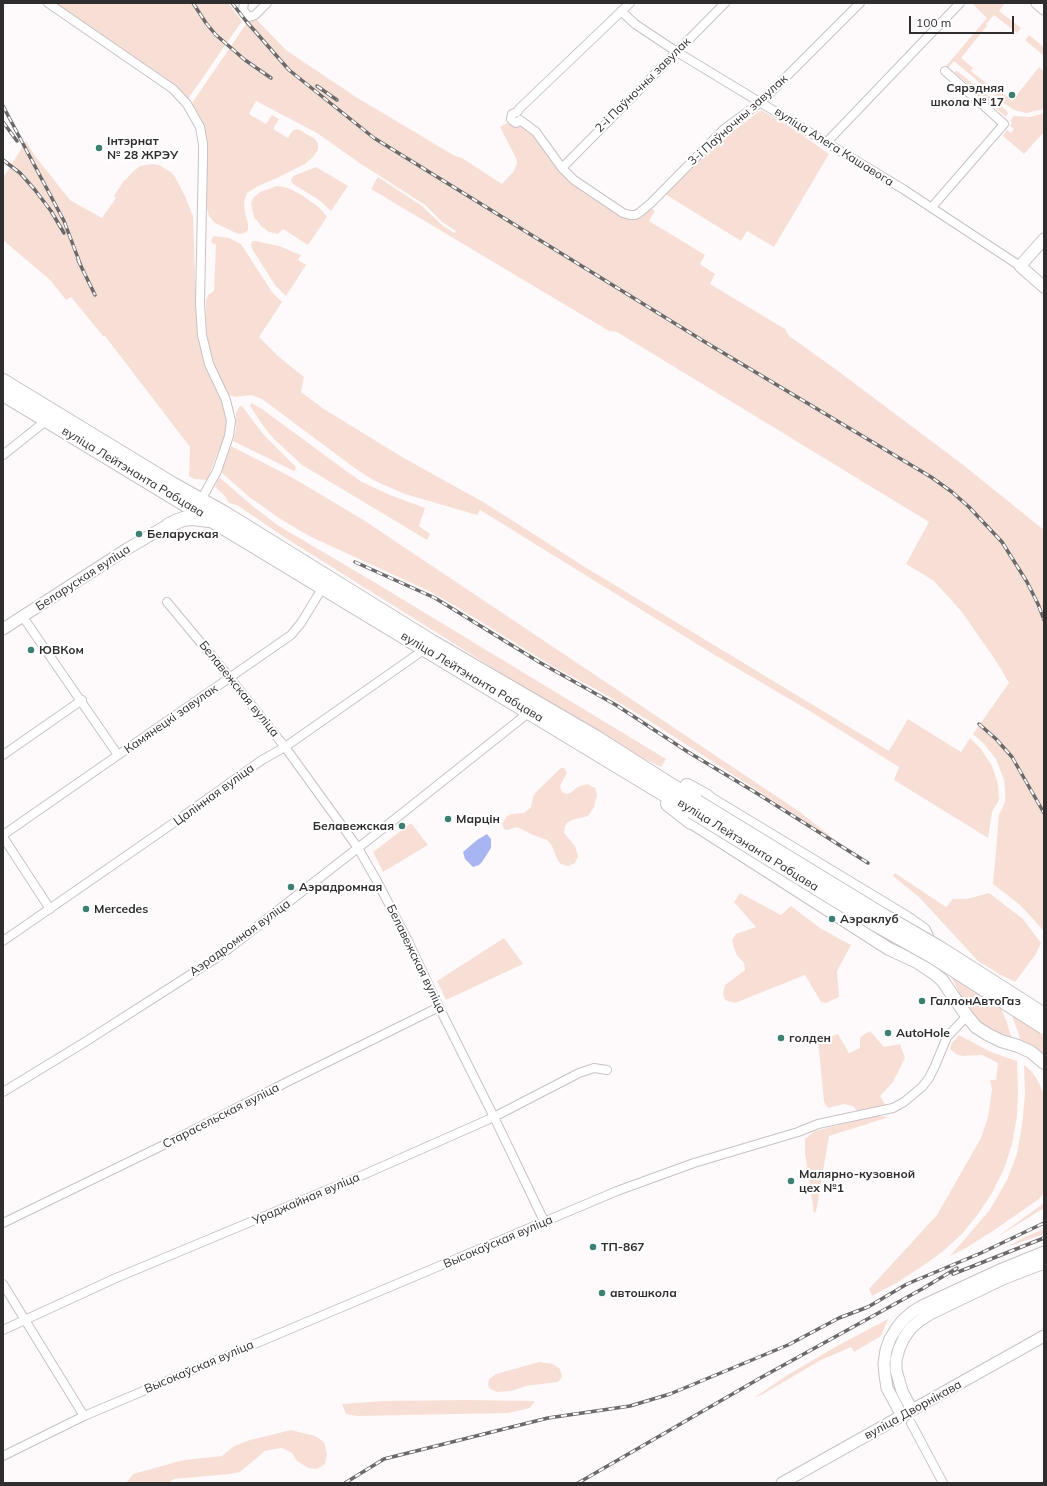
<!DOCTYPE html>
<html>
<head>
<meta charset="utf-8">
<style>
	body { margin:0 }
	#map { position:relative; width:1047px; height:1486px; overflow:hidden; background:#fefafc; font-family:Mulish,sans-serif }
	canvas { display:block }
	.frame { position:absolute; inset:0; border:4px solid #302d2f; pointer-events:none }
	.scale { position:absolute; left:909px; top:16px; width:105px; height:18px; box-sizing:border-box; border:2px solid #302d2f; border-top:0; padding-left:5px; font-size:12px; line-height:14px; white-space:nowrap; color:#302d2f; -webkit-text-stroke:3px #fff; paint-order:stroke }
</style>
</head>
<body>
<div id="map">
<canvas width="1047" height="1486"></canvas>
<div class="frame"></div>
<div class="scale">100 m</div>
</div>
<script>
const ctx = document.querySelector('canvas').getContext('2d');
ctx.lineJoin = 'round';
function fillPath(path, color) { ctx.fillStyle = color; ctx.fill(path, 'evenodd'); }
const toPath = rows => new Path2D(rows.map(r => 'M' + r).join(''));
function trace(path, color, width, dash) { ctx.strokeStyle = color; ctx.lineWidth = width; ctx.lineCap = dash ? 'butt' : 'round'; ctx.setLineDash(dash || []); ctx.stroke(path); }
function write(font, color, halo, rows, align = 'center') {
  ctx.font = font + ' Mulish,sans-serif'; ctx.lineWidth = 4; ctx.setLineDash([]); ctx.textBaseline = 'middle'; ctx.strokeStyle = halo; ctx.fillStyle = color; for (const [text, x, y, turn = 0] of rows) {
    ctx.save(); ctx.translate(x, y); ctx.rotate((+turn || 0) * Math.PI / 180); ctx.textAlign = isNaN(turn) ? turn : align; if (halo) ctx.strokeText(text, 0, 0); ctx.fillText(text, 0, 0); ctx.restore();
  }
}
fillPath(toPath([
	[56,3,228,3,242,21,188,99,162,76],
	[972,3,1005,3,999,11,1021,28,1017,33,994,15,986,24,987,26,961,58,973,68,971,71,996,91,998,89,1012,101,1039,67,1044,71,1044,109,1026,113,1014,110,1005,104,954,61,948,68,946,66,987,18],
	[255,18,286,50,356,97,455,156,462,158,502,184,514,171,517,163,516,158,500,127,507,123,526,128,533,134,564,175,581,191,621,217,633,219,641,217,651,208,655,211,649,221,705,255,700,264,715,274,710,284,785,329,789,336,834,368,962,464,1044,530,1044,931,1020,905,993,884,999,815,1005,802,1005,790,1004,780,996,759,984,744,973,734,1009,683,998,664,962,612,934,581,906,564,929,522,617,332,609,331,371,189,378,177,422,206,442,225,454,233,456,231,442,222,425,205,358,162,317,133,256,101,249,114,266,124,272,115,279,119,273,129,288,138,293,130,298,129,315,139,318,144,318,150,313,157,305,164,277,178,258,186,247,193,244,202,245,213,248,224,248,230,246,232,240,234,236,233,215,223,209,216,207,208,206,142,200,118,192,103,246,24],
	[1029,35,1044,47,1044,56,1025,40],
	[957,71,1006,110,1008,113,1006,117,954,72],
	[761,110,798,132,829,154,774,247,747,231,741,241,665,194,723,139],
	[1044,113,1044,132,1024,154,1003,136,1007,130,1011,133,1014,129,1010,126,1012,123,1010,121,1014,116,1030,117],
	[26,141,35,156,70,200,102,218,116,198,114,196,123,182,135,170,140,166,152,164,159,165,171,172,175,177,185,196,193,216,197,330,199,342,207,371,225,409,228,422,225,435,207,480,194,479,189,476,190,447,105,336,103,336,71,297,66,300,50,280,3,240,3,174,5,175],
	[316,167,348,186,331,211,319,200,293,184,291,181,293,176],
	[277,186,288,188,300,194,320,208,327,217,308,245,283,229,278,234,269,232,261,226,254,217,251,204,253,198,260,192],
	[214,236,229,238,241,244,272,292,282,302,259,337,279,357,304,377,301,392,324,409,402,457,485,503,585,567,889,751,908,719,961,752,970,738,981,749,992,766,998,784,999,800,992,812,988,838,894,780,899,767,808,710,718,657,480,510,477,515,405,494,391,488,373,480,356,469,262,399,251,395,235,397,229,395,215,368,208,343,206,326,206,300,208,295,214,291,216,245,212,243,211,240],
	[253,241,256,241,279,246,301,255,298,260,306,265,286,296,275,285,252,249,251,244],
	[251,403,262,409,338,465,362,482,390,495,425,508,419,526,430,534,427,540,302,465,274,439,264,427,250,406],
	[242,406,263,434,295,466,296,469,294,471,233,441,236,429,236,413,239,407],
	[231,446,293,478,365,521,800,812,839,843,648,720,601,692,552,666,457,607,431,592,309,536,279,518,248,496,221,472],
	[219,477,255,508,279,526,374,582,666,759,661,767,628,751,568,715,287,539,237,505,229,503,224,495,215,487],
	[561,768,564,768,567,773,560,786,562,792,567,794,570,793,578,787,587,784,595,788,597,795,594,807,588,816,572,820,568,822,565,826,564,833,575,846,578,856,575,863,568,866,561,864,558,861,552,846,547,840,533,835,517,827,507,830,504,829,502,824,506,817,511,814,524,813,528,810,531,807,533,797,535,793],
	[411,823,428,845,383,872,373,852],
	[895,873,946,907,953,899,967,899,989,893,1023,919,1041,943,1036,954,1015,982,1001,975,978,961,919,897,893,876],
	[740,893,781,915,791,906,820,928,851,945,837,971,839,997,826,1003,821,1002,805,975,735,1003,725,1000,723,994,725,985,745,970,744,963,736,954,732,940,736,934,756,927,734,902],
	[504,938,523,964,446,1000,437,981],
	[951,976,999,1004,1006,1020,1013,1042,985,1028,966,1007],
	[1010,1010,1044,1032,1044,1058,1022,1044],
	[870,1031,884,1047,900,1044,905,1058,893,1082,880,1096,886,1106,859,1113,853,1106,844,1104,828,1108,824,1102,818,1041,838,1034,849,1053,860,1048,860,1037],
	[959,1035,991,1052,1017,1061,1018,1089,1017,1116,1012,1144,1004,1169,992,1193,978,1214,962,1234,942,1252,924,1265,898,1282,872,1296,869,1289,937,1215,981,1138,988,1117,992,1089,990,1080,996,1080,998,1063,982,1055,962,1056,956,1054,950,1049,952,1043],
	[1024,1065,1032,1072,1038,1081,1044,1094,1044,1193,1039,1199,993,1231,966,1248,950,1256,989,1211,1007,1180,1017,1154,1022,1125,1025,1094],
	[875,1116,889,1117,829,1136,816,1212,814,1213,805,1153,805,1139,815,1131],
	[1044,1203,1044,1208,997,1237],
	[1044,1229,1044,1234,1004,1248,1029,1235],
	[888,1319,881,1336,854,1352,851,1347,821,1360,763,1394,754,1398,786,1376,837,1346],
	[539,1362,553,1364,560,1369,562,1377,558,1382,526,1386,511,1391,497,1392,490,1389,488,1385,489,1379,496,1374],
	[468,1400,535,1401,530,1408,508,1413,357,1416,346,1414,342,1404,384,1401],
	[291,1430,315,1436,324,1442,327,1454,325,1464,317,1469,308,1468,297,1461,292,1453,282,1448,274,1449,265,1451,240,1472,230,1474,174,1479,168,1483,126,1483,133,1474,184,1460,222,1456,234,1446,250,1440]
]), '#f8dfd5');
fillPath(toPath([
	[487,834,491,839,491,848,482,862,479,865,473,867,465,859,463,852,477,840]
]), '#a9b5f2');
const street = toPath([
	[48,3,173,89,187,104,200,127,203,144,203,157,200,303,202,335,209,364,226,400,231,421,229,436,217,471,201,500],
	[244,3,243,10,249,17,255,15,267,3],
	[621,11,635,24,677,52,903,189,1020,266],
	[520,120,536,132,562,168,574,180,623,213,630,215,635,215,639,213,651,203,724,129,761,102,860,3],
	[520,120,516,123,513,121,511,119,512,114,517,112,520,108,630,3],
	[826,143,960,3],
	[562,168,725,3],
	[932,207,1004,124,945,71],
	[3,455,47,420],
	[167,602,230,678,285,747,358,848,378,883,409,943,439,1007,494,1117,545,1223],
	[23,617,118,755],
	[3,755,82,700],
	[3,835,291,635,301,623,323,587],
	[3,837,50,909],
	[3,941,162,831,262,760,285,747,425,649],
	[3,1092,85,1042,218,957,395,819,532,710],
	[3,1223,178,1138,287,1082,439,1007],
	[3,1284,84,1416],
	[3,1330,116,1278,363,1175,494,1117,579,1073,594,1068,607,1070],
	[911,1423,943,1483],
	[3,1456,84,1416,617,1191,694,1163,798,1132,818,1124,893,1108,904,1102,922,1087,929,1078,935,1066,947,1037,967,1016]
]);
const secondary = toPath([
	[1037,3,1044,9],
	[1044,239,1020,266,1044,287],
	[3,629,127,549,176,520],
	[912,1410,902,1391,896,1370,896,1360,899,1349,904,1338,911,1328,919,1321,930,1314,1005,1278,1044,1263],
	[902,1416,887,1388,885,1375,884,1363,886,1350,890,1339,896,1329,903,1320,912,1312,922,1306,1002,1269,1044,1252],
	[782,1483,1044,1336]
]);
const primary = toPath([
	[707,797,907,918,924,930,931,945],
	[691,822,889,949,917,962,935,974,942,980,967,1016,976,1027,987,1034,1001,1041,1018,1046,1031,1052,1044,1063]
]);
const highway = toPath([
	[3,381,172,484,224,513,432,642,595,737,697,802],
	[3,394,692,811],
	[169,525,183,519,193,518,209,520],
	[687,786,707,797],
	[668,804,691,822]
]);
trace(street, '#c8c1c5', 10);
trace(secondary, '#c8c1c5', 13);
trace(primary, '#c8c1c5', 14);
trace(highway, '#c8c1c5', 16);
trace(street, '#fff', 8);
trace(secondary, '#fff', 11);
trace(primary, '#fff', 12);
trace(highway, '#fff', 14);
const rail = toPath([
	[193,3,206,23,216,35,245,60,271,78],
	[232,3,246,21,289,70,374,138,705,342,931,477,952,492,969,507,1002,542,1027,582,1038,604,1044,620],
	[317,86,337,100],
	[3,106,64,221,81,266],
	[3,122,17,141],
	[3,160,20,173,35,190,51,211,64,233],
	[78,260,95,295],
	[355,562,435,598,539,662,616,705,688,752,758,794,868,863],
	[979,724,996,739,1012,757,1044,813],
	[953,1274,1044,1238],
	[345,1483,384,1459,548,1418,630,1406,670,1394,788,1345,839,1318,868,1307,907,1284,981,1253,1044,1223],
	[578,1483,762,1377,922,1289,957,1268]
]);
trace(rail, '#6c696b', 3.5);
trace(rail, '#fff', 2, [6]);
const highwayBridge = toPath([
	[697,802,882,915,939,948,1044,1015],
	[692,811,877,925,934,957,1044,1027]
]);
trace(highwayBridge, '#c8c1c5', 16, []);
trace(highwayBridge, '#fff', 14);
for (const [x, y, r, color] of [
	[1012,95,4,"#3c8074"],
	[99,148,4,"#3c8074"],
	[139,534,4,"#3c8074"],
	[31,650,4,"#3c8074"],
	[448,819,4,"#3c8074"],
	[402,826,4,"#3c8074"],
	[291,887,4,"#3c8074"],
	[86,909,4,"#3c8074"],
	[832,919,4,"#3c8074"],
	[922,1001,4,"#3c8074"],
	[888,1033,4,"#3c8074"],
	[781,1038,4,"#3c8074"],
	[791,1181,4,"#3c8074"],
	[593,1247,4,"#3c8074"],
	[602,1293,4,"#3c8074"]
]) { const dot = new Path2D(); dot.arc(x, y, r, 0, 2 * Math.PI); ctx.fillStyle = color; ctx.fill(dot); trace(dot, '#fff', 1.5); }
write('12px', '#302d2f', '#fff', [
	["2-і Паўночны завулак",643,85,-45],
	["3-і Паўночны завулак",738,120,-42],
	["вуліца Алега Кашавога",834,147,32],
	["вуліца Лейтэнанта Рабцава",133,472,31],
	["Беларуская вуліца",83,578,-33],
	["вуліца Лейтэнанта Рабцава",472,677,31],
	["Белавежская вуліца",239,689,51],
	["Камянецкі завулак",171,719,-35],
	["Цалінная вуліца",214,795,-36],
	["вуліца Лейтэнанта Рабцава",748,845,32],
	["Аэрадромная вуліца",240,938,-36],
	["Белавежская вуліца",416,959,64],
	["Старасельская вуліца",221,1116,-27],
	["Ураджайная вуліца",306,1199,-23],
	["Высокаўская вуліца",498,1242,-23],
	["Высокаўская вуліца",199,1367,-23],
	["вуліца Дворнікава",913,1410,-29]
]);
write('bold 12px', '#302d2f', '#fff', [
	["Сярэдняя",1004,88,"right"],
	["школа № 17",1004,102,"right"],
	["Інтэрнат",107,141],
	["№ 28 ЖРЭУ",107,155],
	["Беларуская",147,534],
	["ЮВКом",39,650],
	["Марцін",456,819],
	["Белавежская",394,826,"right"],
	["Аэрадромная",299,887],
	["Mercedes",94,909],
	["Аэраклуб",840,919],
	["ГаллонАвтоГаз",930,1001],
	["AutoHole",896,1033],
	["голден",789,1038],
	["Малярно-кузовной",799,1174],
	["цех №1",799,1188],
	["ТП-867",601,1247],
	["автошкола",610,1293]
], 'left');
</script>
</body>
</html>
